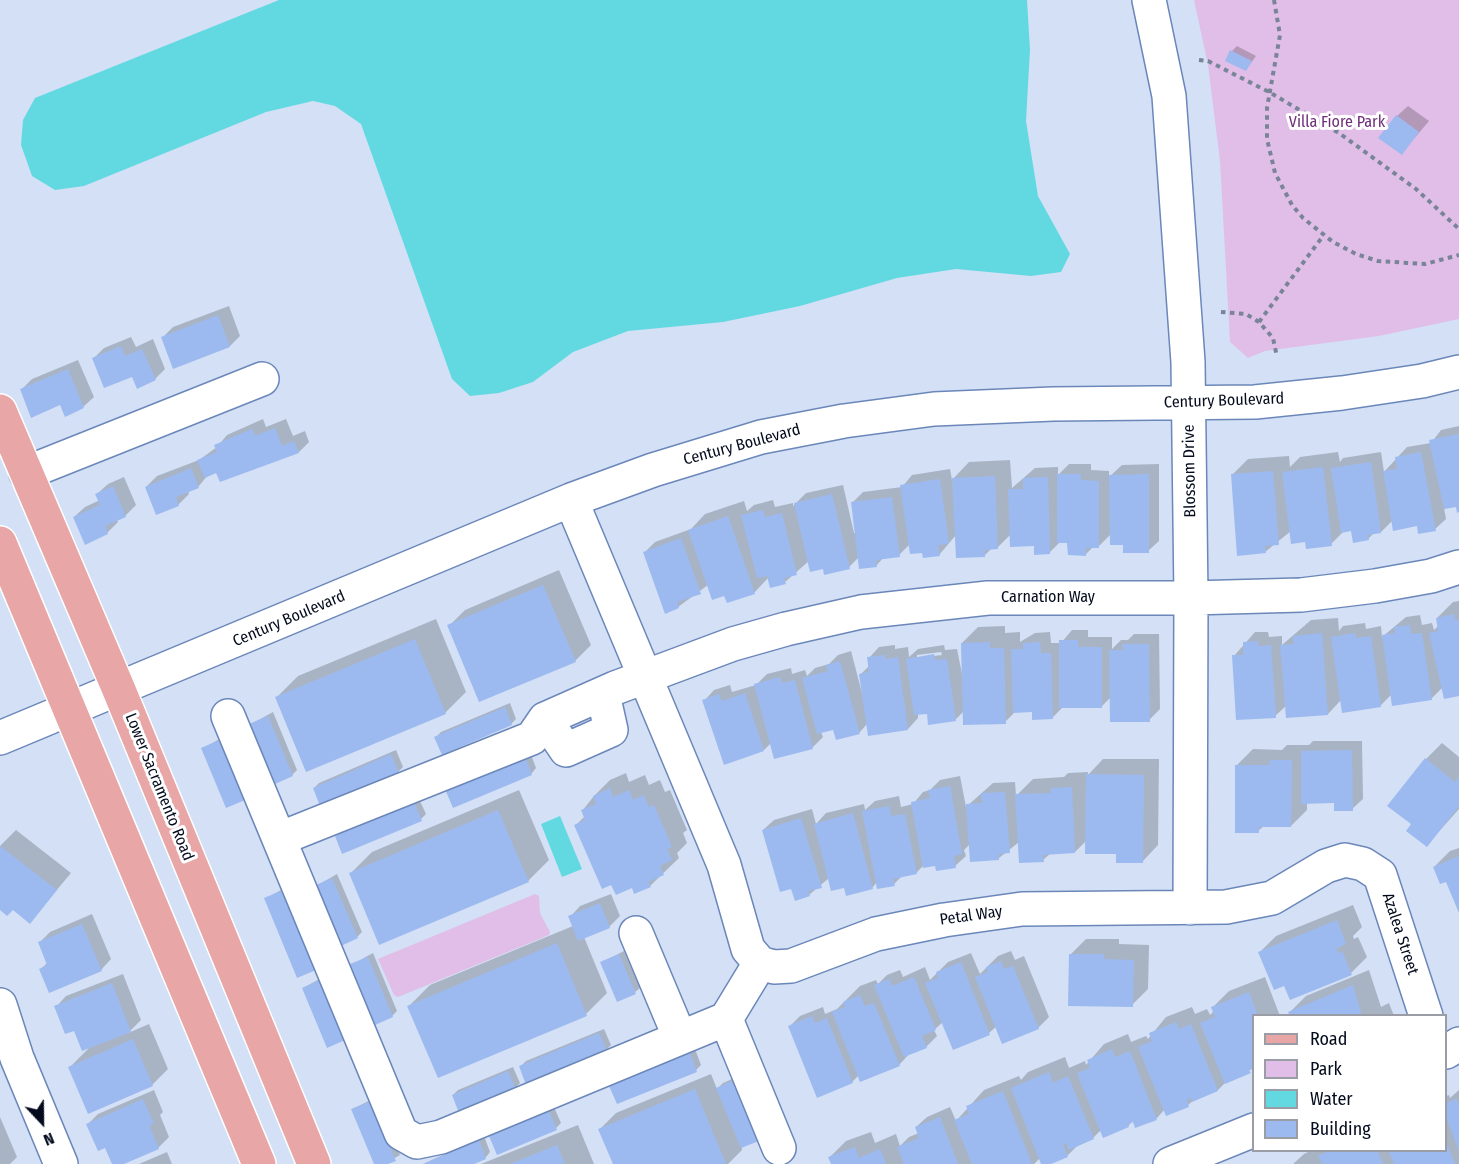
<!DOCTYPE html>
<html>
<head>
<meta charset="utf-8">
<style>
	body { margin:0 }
	#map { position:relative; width:1459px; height:1164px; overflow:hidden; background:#d3e0f6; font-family:"Fira Sans Condensed",sans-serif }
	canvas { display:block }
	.legend { position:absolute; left:1252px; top:1014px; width:195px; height:138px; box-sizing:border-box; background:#fff; border:2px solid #9a9da5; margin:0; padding:8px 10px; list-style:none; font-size:18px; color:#030b1d }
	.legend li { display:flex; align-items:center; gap:12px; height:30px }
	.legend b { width:30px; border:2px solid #9a9da5 }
	.north { position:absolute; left:12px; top:1092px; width:60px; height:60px; -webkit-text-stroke:4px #fff; paint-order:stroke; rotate:158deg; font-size:16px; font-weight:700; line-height:24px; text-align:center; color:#030b1d }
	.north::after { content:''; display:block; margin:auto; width:21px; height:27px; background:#030b1d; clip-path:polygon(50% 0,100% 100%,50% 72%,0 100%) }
</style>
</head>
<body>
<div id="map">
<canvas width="1459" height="1164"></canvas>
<ul class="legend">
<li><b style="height:8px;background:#e8a6a6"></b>Road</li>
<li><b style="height:16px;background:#e1bee7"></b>Park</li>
<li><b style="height:16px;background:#62d9e1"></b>Water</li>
<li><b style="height:16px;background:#9cbaef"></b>Building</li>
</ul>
<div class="north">N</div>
</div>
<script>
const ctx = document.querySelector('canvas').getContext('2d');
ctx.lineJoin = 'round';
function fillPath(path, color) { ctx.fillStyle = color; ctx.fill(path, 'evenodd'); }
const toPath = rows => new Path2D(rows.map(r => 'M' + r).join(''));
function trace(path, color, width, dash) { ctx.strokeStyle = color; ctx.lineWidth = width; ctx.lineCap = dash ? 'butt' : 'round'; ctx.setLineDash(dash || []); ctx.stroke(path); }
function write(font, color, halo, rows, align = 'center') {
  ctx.font = font + ' "Fira Sans Condensed",sans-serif'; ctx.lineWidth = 6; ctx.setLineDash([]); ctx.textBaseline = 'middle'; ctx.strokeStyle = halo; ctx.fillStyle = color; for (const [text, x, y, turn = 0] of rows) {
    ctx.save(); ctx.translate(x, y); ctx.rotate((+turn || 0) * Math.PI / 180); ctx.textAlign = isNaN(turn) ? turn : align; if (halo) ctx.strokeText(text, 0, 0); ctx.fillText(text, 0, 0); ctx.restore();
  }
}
fillPath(toPath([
	[1194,0,1459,0,1459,319,1379,336,1265,351,1248,358,1230,342,1220,161,1208,65],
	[535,894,539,896,540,913,550,932,549,935,398,997,394,995,378,959]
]), '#e1bee7');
fillPath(toPath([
	[279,0,1027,0,1030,50,1026,121,1038,196,1070,254,1061,272,1031,276,956,269,897,278,800,306,723,322,628,331,573,352,533,382,499,393,470,396,452,379,361,124,335,106,313,101,266,112,84,186,55,190,32,176,21,145,23,120,35,98],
	[560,816,582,869,562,877,541,824]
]), '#62d9e1');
fillPath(toPath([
	[1237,46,1256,56,1246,70,1232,51],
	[1408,106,1429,121,1402,153,1397,116],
	[229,306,240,336,230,346,162,338,173,327],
	[131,337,136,347,153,339,165,369,155,379,132,375,93,359,104,348],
	[78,360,94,397,83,407,61,403,21,390,32,379],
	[263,419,266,427,286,419,293,436,305,431,309,442,299,452,208,475,198,487,188,491,189,494,178,505,146,487,157,476,199,460,217,447,227,435],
	[1459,426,1459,511,1457,505,1444,508,1446,519,1435,529,1393,520,1381,532,1374,533,1368,539,1352,529,1345,530,1331,544,1307,541,1291,531,1265,552,1232,475,1248,459,1289,456,1290,467,1300,457,1338,452,1340,462,1343,458,1381,452,1384,472,1407,447,1431,443,1441,430],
	[1010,460,1012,488,1035,468,1058,467,1058,475,1069,464,1091,464,1091,470,1109,471,1109,477,1122,465,1159,464,1159,541,1148,551,1125,543,1111,534,1098,547,1093,547,1086,554,1069,542,1060,542,1049,553,1011,534,998,547,992,548,985,555,956,535,939,555,910,544,899,555,884,557,876,566,859,557,849,567,824,567,809,561,785,582,769,577,754,593,725,594,708,585,678,607,645,552,655,542,691,529,705,514,744,501,747,511,754,505,773,500,775,507,793,503,793,506,806,493,843,485,854,533,856,533,852,503,863,492,902,487,912,475,950,469,952,480,969,462],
	[124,477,136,505,125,516,117,519,118,522,107,533,74,517,85,507,100,500,97,494,108,484],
	[559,570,591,645,575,661,449,626,465,610],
	[1459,601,1459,694,1443,687,1431,699,1392,694,1380,706,1341,700,1328,714,1286,706,1275,716,1234,656,1255,632,1268,632,1269,637,1282,636,1282,645,1311,620,1338,618,1339,631,1343,626,1365,623,1366,629,1381,626,1382,637,1406,617,1420,615,1422,625,1432,623,1434,630,1439,625,1437,618,1453,602],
	[436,619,466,692,445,713,277,697,298,676],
	[1005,626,1005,633,1020,632,1020,642,1035,633,1050,632,1051,643,1061,643,1072,630,1088,630,1088,637,1112,637,1112,649,1121,640,1128,640,1134,634,1159,634,1160,709,1149,720,1111,697,1101,707,1063,707,1052,718,1033,711,1016,711,1005,722,964,711,955,720,928,712,918,713,918,718,908,729,868,723,859,733,834,728,821,732,823,737,812,748,771,743,764,750,704,701,714,690,730,685,732,692,756,685,767,674,791,668,792,674,805,670,807,676,815,668,829,664,838,655,851,651,862,693,864,693,861,674,870,665,869,658,879,647,895,645,895,649,908,647,909,657,918,649,944,645,945,650,957,649,963,679,962,643,978,627],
	[941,652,942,655,917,658,917,655],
	[510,703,516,719,511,724,436,737,441,732],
	[273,712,297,770,292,775,251,724],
	[225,736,244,798,203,748],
	[1313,741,1362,741,1363,799,1352,809,1336,802,1307,802,1307,810,1291,826,1264,826,1258,831,1237,765,1253,749,1282,750,1287,745,1309,745],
	[1442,743,1459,757,1459,809,1427,845,1413,824,1426,759],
	[396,750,403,767,398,772,314,788,319,783],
	[530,752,536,768,532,773,454,806],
	[1103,759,1159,759,1158,845,1143,861,1087,840,1075,852,1051,853,1043,860,1019,842,999,858,970,844,964,850,966,856,955,866,936,864,923,866,916,873,903,875,894,884,877,882,872,888,846,886,829,878,809,895,792,887,763,830,774,820,812,809,816,824,826,813,864,804,865,810,875,801,899,796,901,807,913,804,923,792,930,790,940,780,960,776,966,807,993,783,1015,782,1016,796,1033,779,1064,777,1068,773,1088,772,1088,775],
	[626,773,629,782,645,775,649,785,660,780,665,792,670,790,687,830,683,833,687,843,677,853,679,858,650,886,633,886,576,825,585,816,582,811,594,796,610,780],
	[519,790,549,860,528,881,351,873,372,852],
	[419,799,426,814,421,819,336,836,341,831],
	[16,830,71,873,30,922,13,908,0,909,0,846],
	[1459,848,1459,910,1446,880,1434,867,1450,851],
	[337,874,362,932,357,937,318,885],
	[288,886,320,964,265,899],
	[611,894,620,916,609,927,584,937,607,993,586,1014,438,1077,409,1006,430,985,573,926,570,917,580,906],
	[1353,905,1362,927,1353,936,1354,939,1358,937,1367,957,1351,973,1285,984,1260,952,1276,936],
	[92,914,111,959,101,970,41,969,48,962,40,942,50,932],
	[1086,939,1119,939,1119,944,1149,945,1148,989,1132,1005,1070,955],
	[624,951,640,988,635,992,602,962],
	[1011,951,1015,960,1024,956,1049,1017,1038,1028,997,1026,989,1033,943,1022,934,1030,937,1036,926,1047,911,1052,899,1065,859,1075,852,1082,790,1026,800,1016,823,1007,825,1014,837,1009,860,986,876,980,878,984,887,975,900,970,903,977,925,967,930,980,948,962,971,953,980,974,998,956],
	[373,953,397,1011,392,1016,351,965],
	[1369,970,1381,1007,1389,1003,1394,1016,1292,1016,1290,1012,1306,996],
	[123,974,141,1020,128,1033,149,1024,168,1069,152,1085,70,1067,91,1046,56,1007,66,996],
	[325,976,350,1034,303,988],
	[1265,977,1280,1016,1254,1016,1254,1068,1226,1082,1218,1090,1194,1100,1188,1105,1165,1109,1157,1118,1136,1126,1134,1120,1128,1126,1101,1130,1093,1138,1079,1144,1067,1156,1047,1164,1043,1164,1040,1158,1034,1164,833,1164,830,1157,846,1141,871,1132,875,1143,896,1134,900,1146,909,1137,919,1133,916,1127,927,1117,950,1107,956,1121,984,1090,1019,1076,1021,1080,1028,1072,1065,1057,1069,1068,1085,1061,1086,1065,1104,1044,1128,1034,1131,1042,1146,1036,1148,1039,1166,1017,1192,1007,1195,1014,1207,1009,1210,1015,1214,1011,1213,1007,1229,991],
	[604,1029,611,1045,606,1050,521,1066,526,1061],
	[695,1049,701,1065,696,1070,611,1086,616,1081],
	[513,1067,520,1083,515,1088,453,1095,458,1090],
	[711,1074,717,1089,723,1083,739,1076,742,1150,728,1164,614,1164,600,1129,616,1113],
	[154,1090,163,1112,160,1115,169,1137,158,1148,120,1164,114,1164,106,1146,88,1124,98,1114],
	[1459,1090,1459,1164,1293,1164,1304,1154,1312,1150,1446,1150,1446,1096,1449,1095,1450,1098],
	[376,1097,400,1155,384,1164,376,1164,353,1109],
	[554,1107,561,1123,556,1128,491,1136,495,1131],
	[0,1117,17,1157,10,1164,0,1164],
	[578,1125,594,1164,481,1164],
	[484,1136,490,1152,486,1157,470,1164,423,1164],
	[167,1152,172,1164,139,1164]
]), '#0003');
fillPath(toPath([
	[1230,50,1252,61,1246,71,1225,61],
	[1396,115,1419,132,1402,155,1378,138],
	[218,315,230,347,173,369,161,337],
	[121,346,125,356,142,349,156,380,137,389,132,377,104,388,92,358],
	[68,369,84,408,65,417,60,405,31,418,20,389],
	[275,428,282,446,294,441,299,453,220,482,216,473,205,478,197,460,217,452,214,445,252,429,255,436],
	[1459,434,1459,512,1457,513,1456,507,1444,509,1429,440],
	[1421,452,1436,531,1418,534,1417,526,1393,531,1383,471,1397,469,1395,457],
	[1371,462,1381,533,1368,535,1369,540,1353,543,1351,531,1341,533,1331,468],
	[1323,467,1332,546,1306,549,1305,542,1291,544,1282,472],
	[191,468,199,488,176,497,179,506,156,515,145,487],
	[1273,471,1279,545,1265,546,1266,553,1237,556,1231,474],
	[1057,474,1081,474,1081,480,1099,481,1099,548,1086,548,1086,556,1068,555,1067,543,1057,543],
	[1149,474,1149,553,1123,553,1123,545,1110,545,1109,475],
	[995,476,998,549,985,550,985,557,956,558,952,478],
	[1048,477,1050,554,1034,555,1034,546,1010,547,1008,489,1023,489,1023,478],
	[940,479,949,544,938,545,940,556,923,558,922,553,910,554,900,485],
	[113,486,126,517,105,526,108,534,85,545,73,517,100,505,95,494],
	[832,494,850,569,824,575,823,569,810,572,794,503],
	[892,497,900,557,876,560,877,567,859,569,851,502],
	[763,510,765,517,782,513,797,575,784,578,786,584,770,588,767,576,757,578,741,515],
	[728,516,755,594,727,603,724,596,712,600,688,530],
	[681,538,701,594,677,602,679,608,665,614,643,552],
	[543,585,576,662,479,702,447,625],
	[1454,614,1455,620,1459,619,1459,696,1444,699,1429,633,1438,631,1436,618],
	[1410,625,1411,634,1422,633,1432,700,1392,706,1382,635,1395,633,1394,627],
	[1322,633,1328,715,1286,718,1280,645,1294,644,1293,636],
	[1355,633,1356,638,1371,636,1381,707,1342,713,1331,637],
	[415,639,446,714,306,772,275,697],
	[1059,640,1078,640,1078,647,1102,647,1102,708,1059,708],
	[1258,641,1258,646,1271,645,1276,718,1236,720,1232,655,1243,655,1243,642],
	[990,642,990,648,1004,648,1006,724,963,725,961,643],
	[1040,642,1041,653,1051,653,1053,719,1032,720,1032,712,1013,713,1011,649,1023,649,1023,643],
	[1122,644,1149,644,1150,722,1110,722,1109,650,1123,650],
	[934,654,935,660,947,659,956,721,928,725,927,714,914,715,906,659],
	[885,655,885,659,898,657,908,730,868,736,859,674,869,672,867,657],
	[840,661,860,734,836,740,833,730,817,734,802,678,828,671,826,665],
	[780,677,782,683,795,680,813,749,774,759,754,684],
	[745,693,764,751,724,765,702,700,719,694,722,701],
	[505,707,512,725,442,755,434,737],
	[268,716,293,776,275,784,249,724],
	[220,740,245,800,226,808,201,748],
	[1352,750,1353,811,1334,811,1334,803,1301,804,1301,751],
	[391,754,399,773,320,806,313,788],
	[525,756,532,775,453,808,445,789],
	[1425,758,1455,782,1459,776,1459,806,1427,847,1406,831,1411,824,1387,806],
	[1270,760,1292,760,1291,827,1259,827,1259,833,1235,833,1235,765,1269,765],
	[1086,774,1144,775,1143,863,1116,863,1116,854,1085,854],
	[950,786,962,854,954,856,956,868,936,871,935,866,923,868,911,802,930,798,928,790],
	[1072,787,1075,853,1043,855,1044,862,1019,863,1015,794,1051,793,1051,788],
	[610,788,613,797,629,790,633,800,644,795,649,807,654,805,672,847,667,849,672,860,660,866,664,875,648,882,651,887,634,894,632,888,616,895,611,885,602,889,574,825,585,820,581,810,596,804,593,796],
	[1005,792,1010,853,999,854,999,860,970,862,966,804,982,803,981,793],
	[414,802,422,821,342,854,335,836],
	[889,806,891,816,905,814,917,874,893,879,895,886,877,889,862,811],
	[498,810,529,882,379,945,349,873],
	[853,813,873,889,846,896,844,888,831,891,814,824],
	[801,818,822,888,808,891,810,896,795,901,791,889,780,892,762,830],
	[0,846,57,890,30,924,13,910,7,916,0,910],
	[1459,856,1459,913,1446,882,1440,884,1433,867],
	[332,878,358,938,341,946,316,885],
	[283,890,316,970,297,978,264,898],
	[600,903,610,928,578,941,568,916],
	[1337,920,1346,944,1336,949,1338,953,1342,951,1352,975,1290,1000,1284,986,1274,990,1258,952],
	[82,924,102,971,49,993,39,969,47,965,38,942],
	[557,943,587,1016,438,1078,407,1006],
	[619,954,636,994,617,1002,600,962],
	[1069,954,1104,954,1104,959,1134,960,1133,1007,1068,1006],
	[368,957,393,1017,375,1025,350,964],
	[1001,961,1004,969,1013,966,1039,1029,1002,1044,975,977,988,972,986,967],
	[961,962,990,1035,953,1050,925,983,938,978,936,972],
	[914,977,936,1030,922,1036,927,1048,904,1057,874,985,889,979,892,986],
	[320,980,345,1040,327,1048,302,988],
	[112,983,131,1032,82,1051,74,1031,65,1034,54,1006],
	[1353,985,1362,1016,1290,1016,1288,1012],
	[1249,992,1258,1016,1254,1016,1254,1068,1249,1070,1251,1073,1225,1084,1200,1023,1215,1017,1211,1007],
	[860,995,865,1006,874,1003,900,1066,860,1082,832,1012,845,1007,843,1002],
	[812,1016,815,1023,827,1018,853,1083,817,1098,788,1026],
	[1176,1022,1179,1029,1191,1024,1218,1091,1192,1102,1191,1098,1187,1100,1189,1107,1166,1116,1138,1047,1152,1041,1149,1033],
	[599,1033,607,1051,526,1085,519,1066],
	[133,1039,153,1086,88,1114,68,1067],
	[1112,1049,1115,1057,1130,1051,1157,1120,1135,1128,1133,1122,1128,1124,1129,1127,1103,1138,1077,1073,1090,1068,1087,1060],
	[690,1053,697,1072,617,1104,609,1086],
	[508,1071,516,1089,459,1113,452,1095],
	[1049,1072,1053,1083,1068,1076,1094,1139,1069,1150,1066,1143,1063,1144,1068,1157,1051,1164,1041,1164,1011,1088],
	[734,1080,759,1141,741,1148,716,1088],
	[695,1089,726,1164,613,1164,598,1129],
	[1003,1091,1032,1164,972,1164,954,1120,969,1114,966,1106],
	[143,1099,154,1124,149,1125,159,1149,124,1164,112,1164,105,1148,98,1151,86,1124],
	[1456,1099,1459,1104,1459,1151,1446,1117,1446,1103],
	[371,1101,396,1161,388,1164,374,1164,351,1109],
	[549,1111,557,1130,497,1155,489,1136],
	[940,1117,958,1164,904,1164,897,1147,919,1138,915,1127],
	[479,1140,486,1159,474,1164,423,1164],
	[1446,1142,1455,1164,1394,1164,1388,1150,1446,1150],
	[557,1145,565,1164,510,1164],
	[855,1147,859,1158,880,1149,886,1164,831,1164,828,1157],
	[1331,1150,1342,1150,1343,1153,1349,1150,1377,1150,1383,1164,1322,1164,1318,1156]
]), '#9cbaef');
const minor = toPath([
	[1149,0,1169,96,1188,362,1191,598,1190,908],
	[26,473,262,379],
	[571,500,724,865,748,949,760,963],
	[228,716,279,839],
	[545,719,566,750,611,730,603,694],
	[0,738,571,500,653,470,761,437,844,421,934,409,1053,404,1255,402,1342,393,1422,381,1459,372],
	[636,933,680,1038],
	[760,963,726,1019,441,1137,417,1142,401,1133,279,839,532,738,545,719,615,688,733,644,786,629,861,612,988,598,1191,598,1301,595,1375,586,1431,576,1459,567],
	[760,963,774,967,791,966,876,934,944,920,1022,909,1226,907,1272,898,1326,866,1345,860,1363,864,1380,875,1426,1016],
	[0,1005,17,1058,61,1164],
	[726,1019,779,1148],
	[1446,1052,1459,1044],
	[1170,1164,1254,1130]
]);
const major = toPath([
	[0,411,119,690,314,1164],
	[0,543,259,1164]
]);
trace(minor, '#6b87b9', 36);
trace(major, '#fff', 36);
trace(toPath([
	[1274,0,1280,35,1267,108,1267,139,1275,173,1292,205,1303,218,1333,242,1356,254,1378,261,1425,264,1459,255],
	[1199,60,1208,61,1269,92,1339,133,1416,189,1459,229],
	[1221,312,1246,314,1259,322,1273,338,1277,357],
	[1259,322,1323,236]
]), '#798498', 4, [4.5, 4.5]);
trace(minor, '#fff', 33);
trace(major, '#e8a6a6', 33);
write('16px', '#6f2f7b', '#fff', [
	["Villa Fiore Park",1337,123]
]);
write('16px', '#030b1d', '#fff', [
	["Century Boulevard",1224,401,-2],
	["Century Boulevard",742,445,-15],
	["Blossom Drive",1190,471,-91],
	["Carnation Way",1048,598],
	["Century Boulevard",289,619,-23],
	["Lower Sacramento Road",159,787,68],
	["Petal Way",971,916,-8],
	["Azalea Street",1400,934,72]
]);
</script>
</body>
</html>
